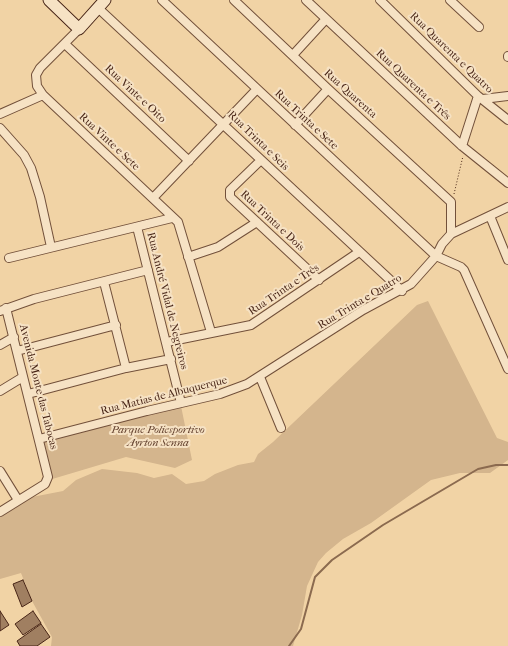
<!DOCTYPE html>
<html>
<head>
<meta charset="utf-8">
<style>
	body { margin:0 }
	canvas { display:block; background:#f1d3a5 }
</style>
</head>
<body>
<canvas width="508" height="646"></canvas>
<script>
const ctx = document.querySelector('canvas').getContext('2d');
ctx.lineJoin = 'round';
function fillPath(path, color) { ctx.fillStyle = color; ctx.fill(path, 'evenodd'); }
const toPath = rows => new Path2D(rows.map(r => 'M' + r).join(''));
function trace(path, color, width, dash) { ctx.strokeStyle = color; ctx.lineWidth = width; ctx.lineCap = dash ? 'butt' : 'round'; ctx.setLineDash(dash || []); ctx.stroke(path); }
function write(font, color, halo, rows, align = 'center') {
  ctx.font = font + ' "IM FELL French Canon",serif'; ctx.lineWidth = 4; ctx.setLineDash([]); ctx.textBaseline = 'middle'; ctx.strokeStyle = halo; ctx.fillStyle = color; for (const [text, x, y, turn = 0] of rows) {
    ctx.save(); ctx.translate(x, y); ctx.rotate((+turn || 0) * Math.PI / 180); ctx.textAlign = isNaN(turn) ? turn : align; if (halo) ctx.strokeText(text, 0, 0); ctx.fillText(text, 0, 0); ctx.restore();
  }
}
fillPath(toPath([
	[428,301,497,438,508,442,508,460,490,473,460,473,431,480,371,523,343,539,326,553,318,562,307,586,302,615,293,646,51,646,52,637,32,601,21,573,0,579,0,516,32,497,63,491,76,480,102,469,137,473,154,478,172,474,186,484,204,481,215,474,238,465,254,462,258,454,273,442,417,305],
	[180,401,192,460,175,468,126,457,49,480,37,437]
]), '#d4b58d');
trace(toPath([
	[289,646,301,629,315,577,332,560,383,525,478,469,496,465,508,465]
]), '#8b6a4f', 2);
const building = toPath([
	[23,580,32,601,22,607,13,584,23,580],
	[0,611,9,625,0,631,0,611],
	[33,611,41,623,23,635,15,624,33,611],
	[41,624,50,637,37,646,20,646,17,641,41,624]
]);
fillPath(building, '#a07f61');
trace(building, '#482517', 1);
const minor = toPath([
	[162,0,436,256,461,267,464,270,508,369],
	[234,0,328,89,451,202,451,234],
	[306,0,462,146,508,183],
	[380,0,478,96,508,120],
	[450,0,479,27],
	[98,8,402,291],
	[79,29,40,68,36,75,37,86,43,95,178,222,211,332],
	[65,44,189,161],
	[293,55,326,19],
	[508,57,508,56],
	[483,99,508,96],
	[0,114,43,95],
	[295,125,328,89],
	[0,128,24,155,31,168,40,197,51,247],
	[462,146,478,96],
	[261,160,230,190,230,197,319,280],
	[153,198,257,89],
	[490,216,508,260],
	[137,227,181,403],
	[188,257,218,247,257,222],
	[9,258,172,218],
	[104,282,126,368],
	[0,311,34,299,148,270],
	[167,342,251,325,359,252],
	[0,345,14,337],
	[17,351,116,325],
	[260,377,281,428],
	[0,391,23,377],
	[28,394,126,368,171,359],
	[39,439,147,411,220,394,247,384,363,310,411,284,436,256,442,244,451,234,508,207],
	[0,471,18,500],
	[0,512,45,484,48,477,6,308]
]);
const secondary = toPath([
	[49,0,79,29,105,0]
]);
trace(minor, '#72503a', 10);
trace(secondary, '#482517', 13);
trace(toPath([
	[454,194,463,156]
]), '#482517', 1, [1, 2]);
trace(minor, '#f6e2c4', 8);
trace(secondary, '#f6e2c4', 11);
write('11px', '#482517', '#f6e2c4', [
	["Rua Quarenta e Quatro",451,53,44],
	["Rua Quarenta e Três",413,85,43],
	["Rua Vinte e Oito",135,94,43],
	["Rua Quarenta",350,94,42],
	["Rua Trinta e Sete",306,120,43],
	["Rua Trinta e Seis",258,141,44],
	["Rua Vinte e Sete",109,142,43],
	["Rua Trinta e Dois",272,221,43],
	["Rua Trinta e Três",284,290,-34],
	["Rua André Vidal de Negreiros",167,301,76],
	["Rua Trinta e Quatro",360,302,-31],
	["Avenida Monte das Tabocas",38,387,76],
	["Rua Matias de Albuquerque",164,396,-14]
]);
write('italic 11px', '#64422f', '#f6e2c4', [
	["Parque Poliesportivo",158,430],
	["Ayrton Senna",158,443]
]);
</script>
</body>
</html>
